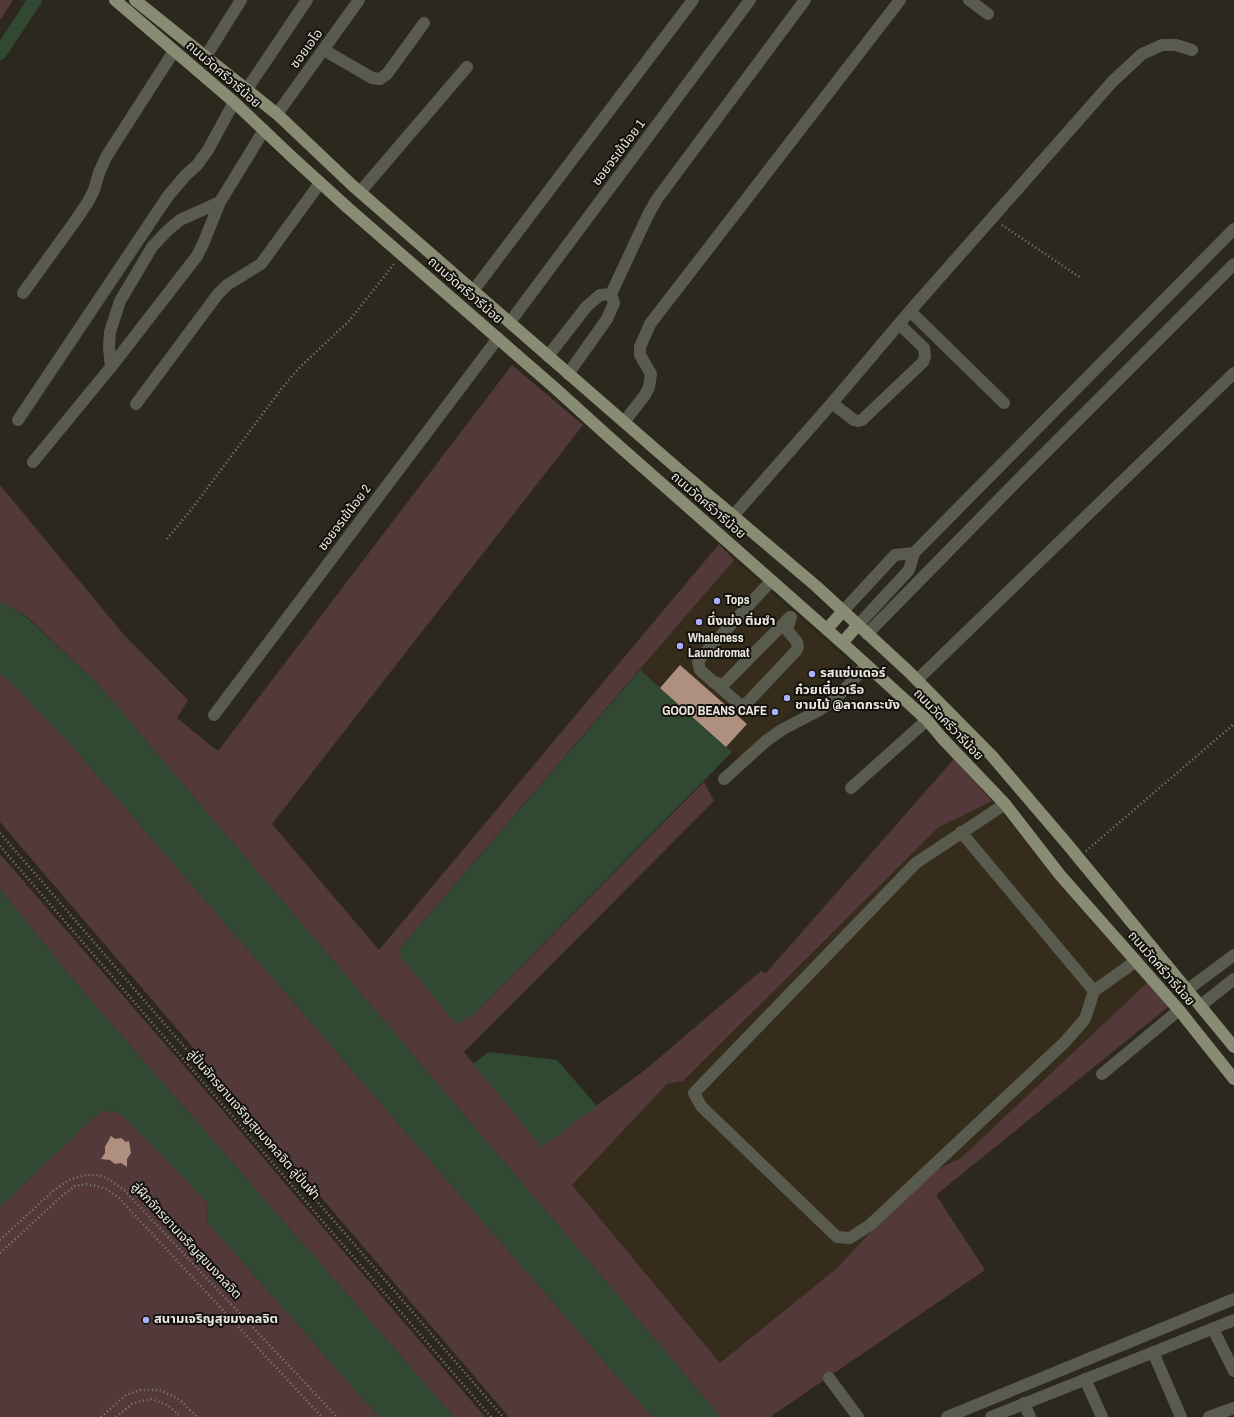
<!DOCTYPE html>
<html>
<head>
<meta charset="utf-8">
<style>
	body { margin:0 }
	canvas { display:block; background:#2d281e }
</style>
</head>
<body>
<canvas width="1234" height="1417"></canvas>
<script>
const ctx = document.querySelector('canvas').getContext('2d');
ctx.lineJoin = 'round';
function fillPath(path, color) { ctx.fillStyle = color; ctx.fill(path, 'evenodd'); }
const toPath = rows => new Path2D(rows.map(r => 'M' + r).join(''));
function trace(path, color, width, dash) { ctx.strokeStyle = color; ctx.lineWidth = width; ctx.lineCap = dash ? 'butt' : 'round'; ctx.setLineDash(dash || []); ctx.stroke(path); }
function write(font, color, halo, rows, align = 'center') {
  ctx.font = font + ' "Archivo Narrow","Noto Sans Thai",sans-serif'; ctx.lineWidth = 4; ctx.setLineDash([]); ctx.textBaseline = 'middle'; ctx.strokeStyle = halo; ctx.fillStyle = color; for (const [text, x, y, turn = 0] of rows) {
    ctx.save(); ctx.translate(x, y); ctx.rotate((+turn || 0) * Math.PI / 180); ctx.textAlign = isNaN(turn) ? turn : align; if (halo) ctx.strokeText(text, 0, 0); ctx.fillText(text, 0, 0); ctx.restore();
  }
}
fillPath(toPath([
	[734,560,846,659,742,759,726,747,640,670],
	[992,801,1148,982,961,1158,932,1172,881,1221,837,1268,720,1363,572,1185,667,1084,683,1081,939,827]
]), '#352c1c');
fillPath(toPath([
	[0,0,13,0,0,20],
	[512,365,583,425,272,824,379,950,719,544,734,560,400,948,473,1015,704,782,714,801,464,1052,542,1146,645,1070,761,971,766,973,954,759,992,801,939,827,683,1081,667,1084,572,1185,720,1363,837,1268,881,1221,932,1172,961,1158,1148,982,1168,1007,936,1195,985,1270,770,1417,721,1417,98,684,25,615,0,602,0,485,124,635,188,700,177,718,218,751],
	[0,674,8,679,70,744,652,1417,509,1417,0,822],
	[0,854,218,1105,485,1417,454,1417,76,983,0,889],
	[103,1111,117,1112,126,1119,208,1203,207,1222,379,1417,0,1417,0,1207,90,1121]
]), '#53393a');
fillPath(toPath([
	[0,602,24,615,98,684,721,1417,652,1417,70,744,8,679,0,674],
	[640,670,732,752,473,1015,456,1024,401,957,400,948],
	[0,889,76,983,454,1417,379,1417,207,1222,208,1203,126,1119,117,1112,103,1111,90,1121,0,1207],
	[489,1052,557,1060,597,1106,542,1147,473,1064]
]), '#314833');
trace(toPath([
	[0,53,35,0]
]), '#314833', 14);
fillPath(toPath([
	[680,665,747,724,726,747,660,688],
	[111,1136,115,1139,121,1138,126,1142,129,1141,131,1153,127,1159,127,1167,121,1163,115,1164,110,1160,101,1159,105,1153,105,1147]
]), '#af907f');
trace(toPath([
	[1002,225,1081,278],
	[167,539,194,506,282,388,300,367,349,321,394,264],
	[0,833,503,1417],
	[0,846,491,1417],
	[1086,851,1234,724],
	[0,1240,54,1190,69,1180,84,1175,99,1175,110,1180,124,1190,337,1417],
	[0,1253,62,1196,75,1186,86,1184,97,1186,106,1189,118,1197,322,1417],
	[101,1417,126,1395,140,1390,159,1390,171,1395,181,1401,197,1417],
	[116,1417,132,1404,141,1401,151,1399,168,1405,181,1417]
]), '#848078', 2.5, [1, 3]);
trace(toPath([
	[969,0,988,14],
	[324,50,372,78,380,79,387,74,424,23],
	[206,56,241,0],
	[247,89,307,0],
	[277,114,359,0],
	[360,192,467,67],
	[473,291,693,0],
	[23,293,73,224,88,202,94,190,99,173,106,157,174,51],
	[910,311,1004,403],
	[510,322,750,0],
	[548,356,587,306,600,295,611,294],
	[111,367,109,348,110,332,120,301,152,247,167,231,180,220,220,202],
	[568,374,607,319,614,303,611,294,648,215,657,199,805,0],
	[832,403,854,420,858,421,862,420,923,362,925,356,924,348,899,324],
	[136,404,218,294,227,285,261,264,320,183],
	[18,420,168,196,185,176,197,165,208,150,234,102],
	[624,422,645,395,649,387,651,374,640,355,640,347,650,324,900,0],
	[33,462,111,367,197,256,203,244,220,202,264,130],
	[733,516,832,403,910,311,1112,82,1142,54,1162,45,1176,45,1192,50],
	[771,581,702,656,698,662,700,670,738,703,743,705,746,704,796,651,798,647,797,642,787,630,791,617],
	[843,611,895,555,914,553],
	[858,625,909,570,914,553,1234,229],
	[867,634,1025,473,1234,264],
	[917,680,1234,373],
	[713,682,722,684,726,682,790,617],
	[214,715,498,338],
	[724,779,766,741,783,729,818,711,834,700,848,686,866,665],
	[851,788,927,720],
	[1005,804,916,863,694,1093,701,1106,837,1237,850,1238,870,1225,1065,1042,1085,1019,1094,991,1136,961],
	[961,832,1094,991],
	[1187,990,1234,955],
	[1200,1006,1234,979],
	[1102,1074,1179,1010],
	[1213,1329,1234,1371],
	[1153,1352,1181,1417],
	[829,1378,858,1417],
	[1085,1379,1102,1417],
	[1024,1403,1030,1417],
	[947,1417,1234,1299],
	[991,1417,1234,1320],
	[1209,1417,1234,1408]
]), '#595b4e', 12);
trace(toPath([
	[115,0,234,102,292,157,348,208,556,389,610,438,849,649,927,720,942,738,1005,804,1060,875,1179,1010,1234,1079],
	[135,0,277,114,353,186,678,469,816,586,908,671,992,756,1068,845,1234,1047],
	[827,629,843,611],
	[842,643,858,625]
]), '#888c72', 12);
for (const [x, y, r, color] of [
	[717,601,4,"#a9b0fc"],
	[699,622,4,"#a9b0fc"],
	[680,646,4,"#a9b0fc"],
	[812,674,4,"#a9b0fc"],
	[787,698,4,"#a9b0fc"],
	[775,712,4,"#a9b0fc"],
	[146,1320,4,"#a9b0fc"]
]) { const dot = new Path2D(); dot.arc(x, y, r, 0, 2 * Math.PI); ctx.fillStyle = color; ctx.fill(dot); trace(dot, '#13110c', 1.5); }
write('13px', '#ebe8e1', '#13110c', [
	["ซอยเอโอ",307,49,-54],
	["ถนนวัดศรีวารีน้อย",223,75,41],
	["ซอยจรเข้น้อย 1",619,153,-53],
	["ถนนวัดศรีวารีน้อย",465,291,41],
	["ถนนวัดศรีวารีน้อย",708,506,41],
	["ซอยจรเข้น้อย 2",345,518,-53],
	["ถนนวัดศรีวารีน้อย",948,725,46],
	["ถนนวัดศรีวารีน้อย",1161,969,49],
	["ลู่ปั่นจักรยานเจริญสุขมงคลจิต ลู่ปั่นฟ้า",253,1125,49],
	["ลู่ฝึกจักรยานเจริญสุขมงคลจิต",186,1241,47]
]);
write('bold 13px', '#ebe8e1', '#13110c', [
	["Tops",725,601],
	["นึ่งเข่ง ติ่มซำ",707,622],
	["Whaleness",688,639],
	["Laundromat",688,654],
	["รสแซ่บเดอร์",820,674],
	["ก๋วยเตี๋ยวเรือ",795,691],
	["ชามไม้ @ลาดกระบัง",795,706],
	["GOOD BEANS CAFE",767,712,"right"],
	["สนามเจริญสุขมงคลจิต",154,1320]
], 'left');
</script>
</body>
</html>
